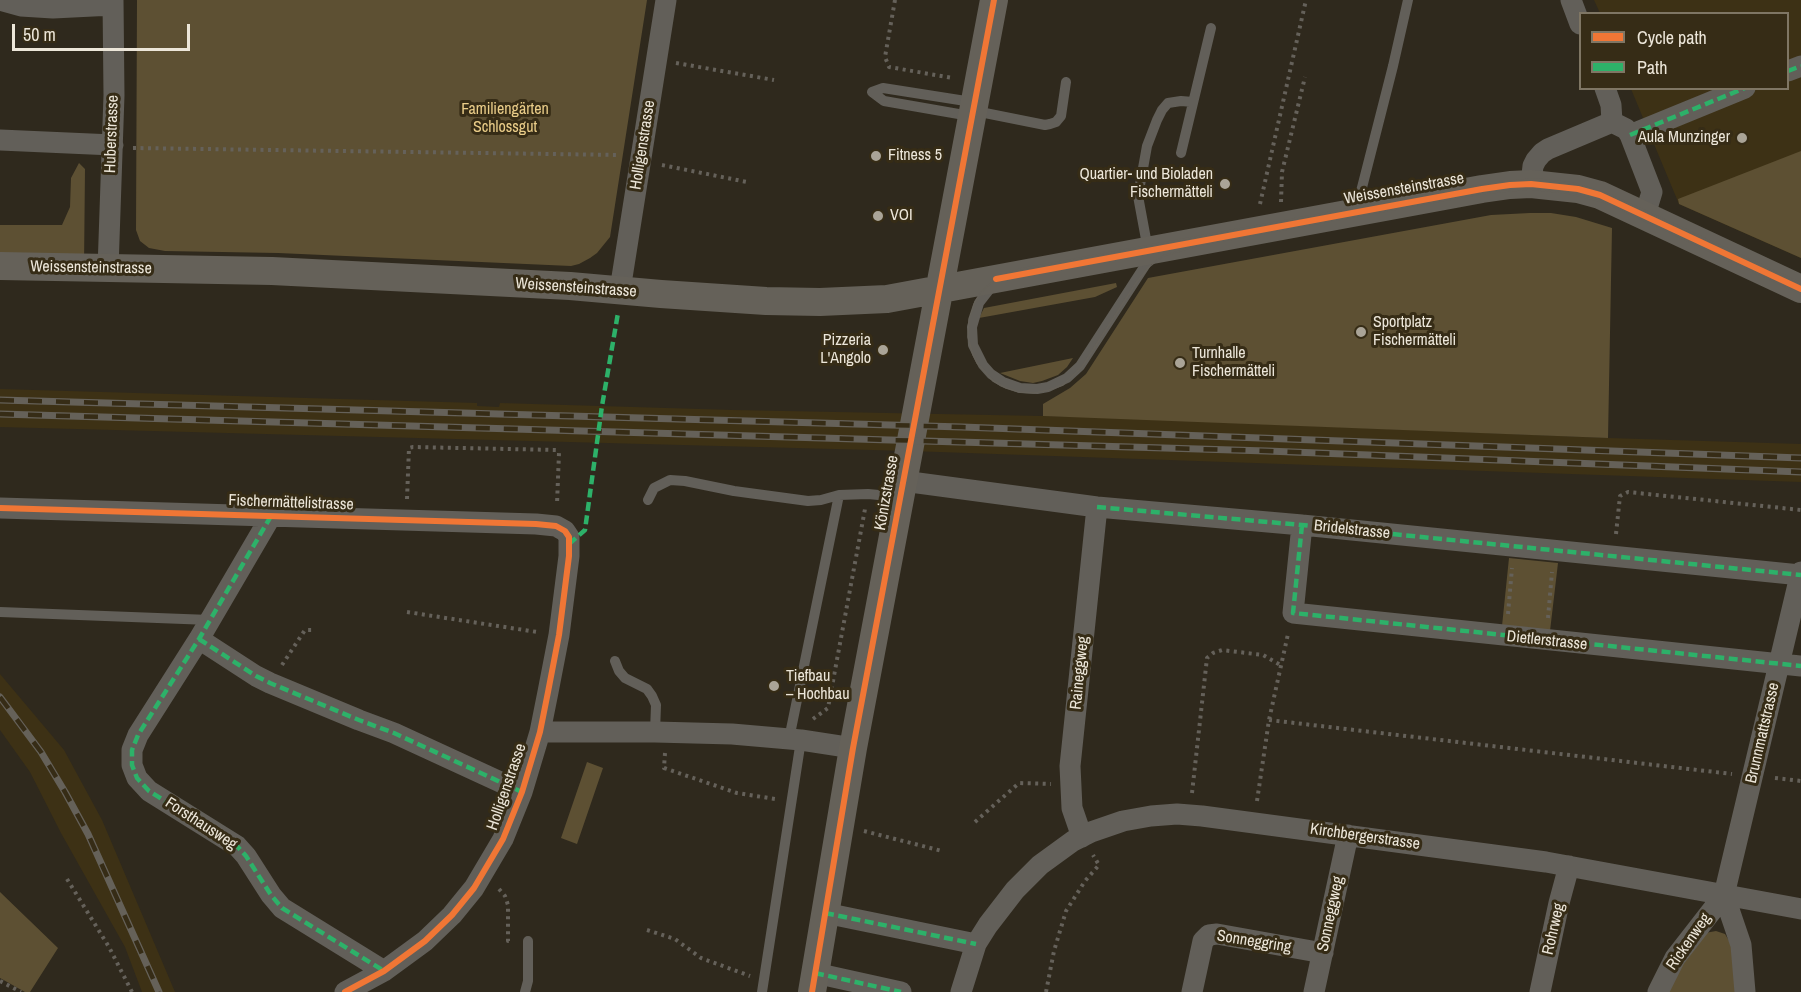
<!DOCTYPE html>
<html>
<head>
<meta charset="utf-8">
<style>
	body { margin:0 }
	#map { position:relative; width:1801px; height:992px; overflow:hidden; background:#2f291d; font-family:"Archivo Narrow",sans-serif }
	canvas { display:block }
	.legend { position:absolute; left:1579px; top:12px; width:210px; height:78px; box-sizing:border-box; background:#362c16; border:2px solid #7f7664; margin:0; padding:8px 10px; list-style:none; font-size:18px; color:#ece6d9 }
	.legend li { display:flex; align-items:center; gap:12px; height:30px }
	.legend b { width:30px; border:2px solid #7f7664 }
	.scale { position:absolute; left:12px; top:24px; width:178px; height:27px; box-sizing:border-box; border:3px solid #ece6d9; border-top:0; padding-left:8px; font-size:18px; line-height:21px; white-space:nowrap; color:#ece6d9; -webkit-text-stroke:4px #362c16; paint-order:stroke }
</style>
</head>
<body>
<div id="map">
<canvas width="1801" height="992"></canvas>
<ul class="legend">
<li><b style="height:8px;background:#f07635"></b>Cycle path</li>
<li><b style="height:8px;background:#2db169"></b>Path</li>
</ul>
<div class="scale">50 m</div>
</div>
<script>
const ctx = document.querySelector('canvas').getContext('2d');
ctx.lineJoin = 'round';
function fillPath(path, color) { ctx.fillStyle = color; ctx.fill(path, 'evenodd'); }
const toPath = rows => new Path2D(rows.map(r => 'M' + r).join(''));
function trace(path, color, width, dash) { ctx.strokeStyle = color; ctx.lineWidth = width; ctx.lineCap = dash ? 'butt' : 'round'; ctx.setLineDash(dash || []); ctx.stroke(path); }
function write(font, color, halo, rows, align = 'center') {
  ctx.font = font + ' "Archivo Narrow",sans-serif'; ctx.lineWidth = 6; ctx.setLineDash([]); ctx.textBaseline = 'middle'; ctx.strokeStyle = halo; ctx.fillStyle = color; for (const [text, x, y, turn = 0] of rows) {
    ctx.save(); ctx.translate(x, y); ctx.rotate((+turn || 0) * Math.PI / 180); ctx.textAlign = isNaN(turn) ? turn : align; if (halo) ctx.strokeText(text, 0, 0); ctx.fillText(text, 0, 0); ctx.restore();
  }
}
fillPath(toPath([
	[1594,0,1801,0,1801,258,1679,204,1631,89,1788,88,1788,14,1600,13],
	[0,389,477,403,477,406,499,407,500,403,733,410,1094,417,1608,438,1801,444,1801,482,910,451,0,427],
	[0,674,64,750,102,820,175,992,142,992,125,947,61,833,30,772,0,730]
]), '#3d3115');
fillPath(toPath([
	[137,0,647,0,610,237,597,253,590,258,579,264,571,266,278,253,165,251,149,248,140,241,136,230],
	[1801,151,1801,258,1679,204,1678,199],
	[79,163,85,169,84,266,0,264,0,225,62,225,70,207,71,178],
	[1530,213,1551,213,1576,217,1612,228,1608,438,1043,416,1043,404,1070,388,1086,374,1148,278,1491,215],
	[1116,283,1117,287,1095,297,979,318,984,308],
	[1073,358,1067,367,1058,375,1042,381,1033,383,1020,381,1000,373],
	[1509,558,1558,563,1550,631,1502,626],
	[587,762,603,768,577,844,561,838],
	[0,892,58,948,30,992,25,992,0,978],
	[1716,931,1725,934,1731,944,1738,992,1663,992,1705,933]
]), '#5d5033');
trace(toPath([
	[895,0,885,57,889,67,953,78],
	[676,63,774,80],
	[133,148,620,155],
	[662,165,747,182],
	[1281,202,1282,172,1305,77],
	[1260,204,1306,0],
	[407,499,409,448,413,447,556,450,559,453,557,504],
	[1616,534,1620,496,1628,492,1801,510],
	[407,612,537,632],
	[1508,614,1512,568],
	[1548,618,1552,572],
	[282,665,305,630,315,630],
	[813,719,828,708,865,509],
	[1269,720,1732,774],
	[665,753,664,768,737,793,775,799],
	[1775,778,1801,781],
	[1192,793,1207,658,1213,653,1222,650,1263,655,1282,666],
	[1257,801,1269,720,1288,634],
	[975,822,1019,783,1051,784],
	[864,831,942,851],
	[67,879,109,947,132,992],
	[499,889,505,896,508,905,508,941,512,941],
	[647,930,675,939,701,958,750,976],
	[0,981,21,992],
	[1046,992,1054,951,1066,911,1085,881,1099,865,1093,855]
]), '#65615a', 4, [3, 4.5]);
trace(toPath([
	[975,111,1045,125,1050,124,1056,122,1061,116,1066,82],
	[970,116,884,101,872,92,883,88,972,102],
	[1181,153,1211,28],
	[1356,211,1393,66,1408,0],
	[993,285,979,303,972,327,973,345,983,365,991,374,1003,382,1020,388,1037,389,1048,387,1067,378,1080,366,1146,264,1148,250,1138,196,1147,146,1157,120,1162,110,1168,103,1181,101,1193,102],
	[648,500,654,488,670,480,685,481,734,491,808,501,821,500,839,495,868,494,900,497],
	[0,612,210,620],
	[615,661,619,671,625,678,647,689,652,696,656,705,655,732],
	[789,739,839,495],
	[525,992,528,981,528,941],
	[762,992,801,740]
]), '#625f59', 10);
trace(toPath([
	[0,0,21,6,53,8,113,5],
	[1571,0,1580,24],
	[1788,71,1801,66],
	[1605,88,1611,105,1612,122],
	[1630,135,1745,88],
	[0,140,113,145],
	[1531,184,1533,166,1536,160,1542,153,1548,149,1612,122,1626,129,1630,135,1652,192,1645,215],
	[108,269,114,95,113,0],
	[620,290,666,0],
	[903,481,1097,507,1302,525,1801,575],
	[0,508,536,524,556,526,565,531,569,537,569,556,559,635,548,692,540,732,522,792,503,839,474,888,452,915,425,941,384,971,345,992],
	[271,516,199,639,138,735,132,750,132,765,137,778,149,791,237,846,246,856,271,895,282,908,384,971],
	[1302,525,1293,613,1801,666],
	[199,639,256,676,270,683,359,720,394,733,522,792],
	[540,732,655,732,732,734,801,740,853,748],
	[1082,837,1072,808,1070,766,1097,507],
	[1724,895,1741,945,1745,992],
	[825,913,976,944],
	[815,973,901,992],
	[961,992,976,944,988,925,1015,890,1040,865,1073,841,1091,832,1123,821,1151,816,1177,814,1202,816,1546,862,1801,909],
	[1192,992,1203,941,1209,935,1217,934,1323,953],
	[1314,992,1348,835],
	[1540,992,1559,903,1569,866],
	[1658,992,1675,958,1724,895,1801,572]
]), '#625f59', 21);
trace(toPath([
	[0,266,272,271,570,286,661,294,766,301,820,302,887,299,1482,189,1510,185,1531,184,1578,189,1600,195,1801,289],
	[812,992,853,748,994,0]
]), '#656159', 28);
trace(toPath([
	[1801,283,1611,195,1573,183,1537,179,1521,180,1474,186,1020,269,998,277,980,293,974,304,969,319,968,337,973,355,977,363,993,381,1006,388,1019,392,1034,393,1049,390,1063,385,1082,367,1136,283,1149,267,1163,256,1200,245,1479,194,1529,189,1567,193,1607,203,1801,294]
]), '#656159', 1.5);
const rail = toPath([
	[0,400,962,427,1801,458],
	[0,414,1267,451,1801,472],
	[0,697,41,752,65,792,88,834,159,992]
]);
trace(rail, '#656159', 7);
trace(rail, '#362c16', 4.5, [14]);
trace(toPath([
	[1788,71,1801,66],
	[1630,135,1745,88],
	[1097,507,1302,525,1801,575],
	[271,516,199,639,138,735,132,750,132,765,137,778,149,791,237,846,246,856,271,895,282,908,384,971],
	[1302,525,1293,613,1801,666],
	[569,544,585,530,602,406,618,313],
	[199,639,256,676,270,683,359,720,394,733,522,792],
	[825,913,976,944],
	[815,973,901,992]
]), '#2db169', 4.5, [9, 4.5]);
trace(toPath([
	[996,279,1482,189,1510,185,1531,184,1578,189,1600,195,1801,289],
	[0,508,536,524,556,526,565,531,569,537,569,556,559,635,548,692,540,732,522,792,503,839,474,888,452,915,425,941,384,971,345,992],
	[812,992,853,748,994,0]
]), '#f07635', 6);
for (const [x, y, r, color] of [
	[1742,138,6,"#aaa497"],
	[876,156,6,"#aaa497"],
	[1225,184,6,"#aaa497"],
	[878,216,6,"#aaa497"],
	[1361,332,6,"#aaa497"],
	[883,350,6,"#aaa497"],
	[1180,363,6,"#aaa497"],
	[774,686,6,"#aaa497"]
]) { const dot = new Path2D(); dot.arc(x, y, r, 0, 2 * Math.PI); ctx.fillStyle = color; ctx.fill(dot); trace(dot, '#362c16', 2); }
write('16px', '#eacd89', '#362c16', [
	["Familiengärten",505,110],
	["Schlossgut",505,128]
]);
write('16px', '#ece6d9', '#362c16', [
	["Huberstrasse",112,134,-88],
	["Holligenstrasse",643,145,-81],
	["Weissensteinstrasse",1404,189,-10],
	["Weissensteinstrasse",91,268,1],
	["Weissensteinstrasse",576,288,4],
	["Könizstrasse",887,493,-80],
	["Fischermättelistrasse",291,503,2],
	["Bridelstrasse",1352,530,6],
	["Dietlerstrasse",1547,641,6],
	["Raineggweg",1080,673,-84],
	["Brunnmattstrasse",1763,733,-77],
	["Holligenstrasse",507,787,-71],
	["Forsthausweg",201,824,33],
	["Kirchbergerstrasse",1365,837,8],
	["Sonneggweg",1331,914,-78],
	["Rohrweg",1554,929,-77],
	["Sonneggring",1254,942,9],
	["Rickenweg",1689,942,-55]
]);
write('16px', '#ece6d9', '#362c16', [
	["Aula Munzinger",1730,138,"right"],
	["Fitness 5",888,156],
	["Quartier- und Bioladen",1213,175,"right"],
	["Fischermätteli",1213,193,"right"],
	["VOI",890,216],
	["Sportplatz",1373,323],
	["Fischermätteli",1373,341],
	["Pizzeria",871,341,"right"],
	["L'Angolo",871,359,"right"],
	["Turnhalle",1192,354],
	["Fischermätteli",1192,372],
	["Tiefbau",786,677],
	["– Hochbau",786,695]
], 'left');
</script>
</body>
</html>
